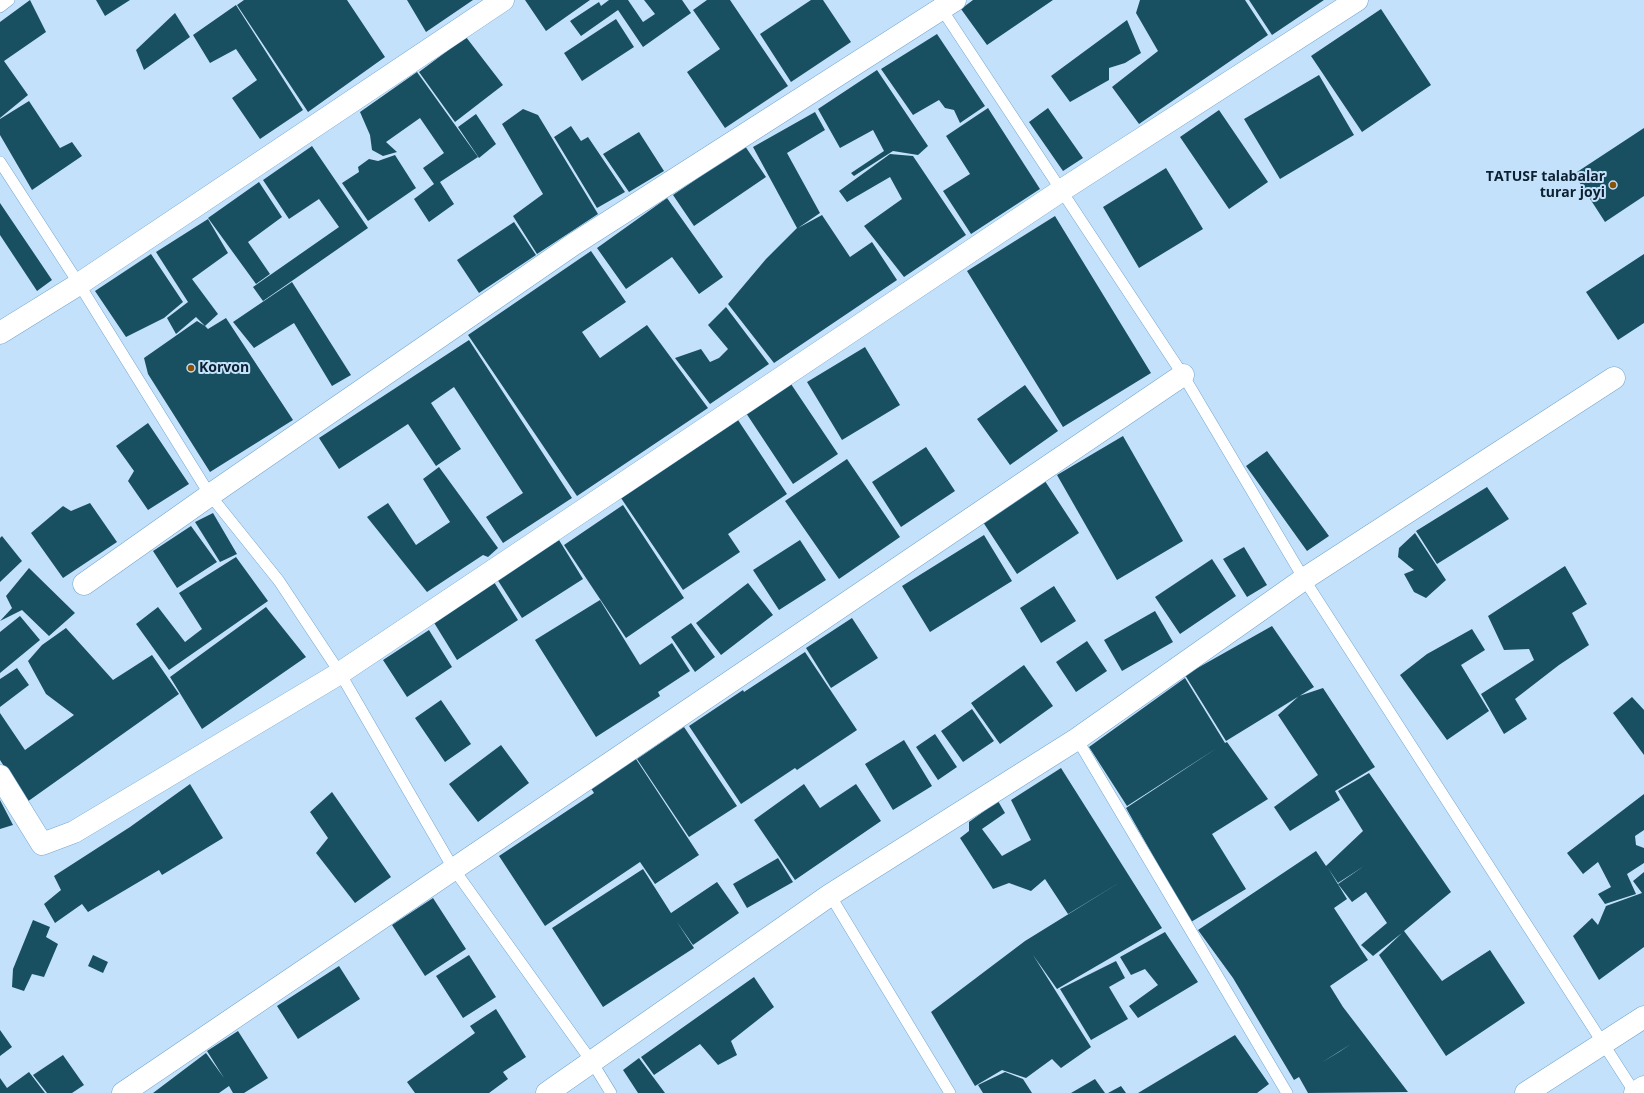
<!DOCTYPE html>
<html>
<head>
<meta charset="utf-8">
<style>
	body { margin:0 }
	canvas { display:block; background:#c3e1fb }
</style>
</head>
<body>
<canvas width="1644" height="1093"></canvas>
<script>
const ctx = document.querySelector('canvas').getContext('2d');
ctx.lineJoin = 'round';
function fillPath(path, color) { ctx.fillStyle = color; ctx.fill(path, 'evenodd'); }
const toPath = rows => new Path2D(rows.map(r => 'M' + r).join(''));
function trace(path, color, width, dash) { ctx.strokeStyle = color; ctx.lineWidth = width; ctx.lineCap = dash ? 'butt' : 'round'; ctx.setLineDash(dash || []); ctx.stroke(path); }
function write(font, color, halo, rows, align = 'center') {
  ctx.font = font + ' "Open Sans",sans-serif'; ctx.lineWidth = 4; ctx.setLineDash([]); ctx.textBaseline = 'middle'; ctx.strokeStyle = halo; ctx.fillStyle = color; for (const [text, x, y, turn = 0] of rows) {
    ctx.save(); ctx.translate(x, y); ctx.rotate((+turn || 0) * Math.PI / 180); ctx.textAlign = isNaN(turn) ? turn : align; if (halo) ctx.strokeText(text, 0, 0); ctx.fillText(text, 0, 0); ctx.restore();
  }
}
fillPath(toPath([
	[30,0,46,32,4,61,28,95,0,118,0,22],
	[96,0,130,0,105,16],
	[244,0,347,0,385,57,308,112,237,5],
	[407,0,473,0,426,32],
	[525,0,590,0,546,31],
	[609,0,628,0,643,22,655,14,644,0,682,0,691,13,643,47,618,10,581,36,570,21,599,2,601,6],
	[707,0,730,0,788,86,725,128,687,72,720,49,693,10],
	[811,0,823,0,851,42,791,82,760,34],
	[973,0,1053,0,987,45,961,9],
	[1140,0,1245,0,1268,35,1139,124,1112,87,1158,51,1136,13],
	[1249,0,1324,0,1272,35],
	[236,5,303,110,260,139,232,98,257,80,236,49,210,63,193,35],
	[1381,9,1431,85,1362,132,1311,56],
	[175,13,190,37,144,70,136,50],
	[616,19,634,47,582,81,564,53],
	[1127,20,1141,53,1125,63,1109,68,1109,80,1070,102,1051,76],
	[937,34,985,106,960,123,954,110,945,108,939,100,913,115,881,69],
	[466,37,503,85,455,122,419,72],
	[877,70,928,146,918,155,893,151,854,176,851,173,884,151,873,130,840,148,818,109],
	[417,72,478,157,440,182,454,204,429,222,414,199,434,184,423,168,444,153,420,118,386,142,397,152,383,156,372,150,370,135,360,112],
	[1319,75,1354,135,1280,179,1244,119],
	[29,101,60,148,72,142,82,156,32,190,0,135,0,119],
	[988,108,1040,189,971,234,943,191,970,174,946,136],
	[1048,108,1083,158,1063,171,1029,122],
	[523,109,538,115,598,214,537,254,513,216,543,194,502,124],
	[1219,110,1268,182,1229,209,1180,137],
	[815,112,825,130,787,153,820,213,798,228,822,215,850,257,872,242,897,280,774,363,728,304,766,259,797,228,753,147],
	[476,114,496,144,479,158,458,127],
	[571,126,581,141,588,137,625,192,597,208,554,137],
	[1644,128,1644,196,1605,222,1574,174],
	[639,132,664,171,629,192,603,154],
	[312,146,368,228,263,301,253,287,339,227,319,199,289,219,263,180],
	[745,146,766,177,694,226,673,195],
	[890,154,913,156,966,235,904,277,864,226,902,199,890,177,847,202,839,191],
	[395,155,416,188,368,221,342,183,359,172,358,167,369,159,378,161],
	[1166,168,1203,229,1139,268,1103,207],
	[259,182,282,217,248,242,270,274,256,284,208,218],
	[667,198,723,277,699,294,672,257,626,289,597,248],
	[0,203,52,280,37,291,0,235],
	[1055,216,1151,373,1063,427,967,271],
	[208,219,228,253,192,279,218,314,205,326,208,329,226,318,293,420,210,472,148,374,144,358,197,321,205,326,196,317,176,334,167,318,188,302,156,252],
	[514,222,536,255,479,293,457,260],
	[591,251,626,302,582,332,600,358,647,325,708,408,577,496,468,335],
	[151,254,183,302,164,318,126,337,95,291],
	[1644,254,1644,323,1618,340,1586,292],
	[292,282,351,375,332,386,294,323,254,348,233,322],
	[726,307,769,364,710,404,675,358,701,349,710,362,719,358,728,349,708,325],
	[469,340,572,498,503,543,486,517,523,493,454,387,431,403,461,449,436,466,408,424,339,469,319,438],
	[865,347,900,405,842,440,807,382],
	[791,384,838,454,793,484,746,413],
	[1025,385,1058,431,1010,465,977,419],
	[738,420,787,494,728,534,740,552,683,590,621,498],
	[148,423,189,484,148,510,128,481,134,471,116,446],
	[1123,436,1183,541,1117,580,1057,475],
	[926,447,955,491,901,527,872,482],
	[1267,451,1329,536,1307,551,1246,466],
	[847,459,900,537,839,579,785,501],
	[439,467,498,548,488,557,483,555,427,592,367,517,388,503,416,545,450,522,423,479],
	[1043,478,1079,533,1017,574,981,519],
	[1487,487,1509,519,1437,564,1416,531],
	[90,503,117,542,63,578,31,533,63,506,71,511],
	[623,505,684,598,626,638,564,545],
	[213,513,237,554,220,562,195,522],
	[191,526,217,562,177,588,153,551],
	[1415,533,1446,580,1426,598,1414,592,1404,574,1414,570,1398,557,1399,548],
	[984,535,1012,581,930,632,902,586],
	[2,536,22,561,0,582,0,538],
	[559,540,583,579,522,618,497,579],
	[800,540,826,580,779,610,753,570],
	[1244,547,1267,585,1247,597,1223,559],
	[236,557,268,601,169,670,136,624,158,607,185,642,202,629,179,593],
	[1212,559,1236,596,1180,634,1155,597],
	[1565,566,1587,604,1572,613,1589,645,1559,665,1515,699,1527,719,1504,734,1481,694,1534,660,1529,649,1504,650,1488,616],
	[29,568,75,613,49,636,22,610,0,621,12,608,6,596],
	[494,582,518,620,457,660,433,621],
	[748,583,773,615,721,655,696,623],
	[1054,586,1076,621,1041,643,1020,608],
	[600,600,640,665,672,643,690,671,658,692,660,696,596,737,535,640],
	[266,607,306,657,202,729,170,677],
	[1155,611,1173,642,1122,671,1104,640],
	[20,616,40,640,0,673,0,632],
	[852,618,878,658,831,688,806,648],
	[691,623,715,657,695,672,671,637],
	[1272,626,1314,687,1226,741,1185,675],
	[66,628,113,680,152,655,179,694,27,802,0,760,0,713,25,750,74,715,46,694,28,661,42,645],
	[1472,629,1485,650,1461,665,1489,711,1447,740,1400,675,1427,654],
	[429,630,452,667,407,697,383,660],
	[1087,641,1107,671,1076,692,1056,662],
	[805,652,857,730,797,770,795,768,741,804,689,726,743,690,744,692],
	[1024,665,1053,706,1000,744,971,703],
	[17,668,29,685,0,707,0,679],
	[1185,678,1225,743,1227,742,1268,799,1212,834,1246,889,1191,922,1158,869,1160,868,1126,808,1217,748,1127,806,1089,747],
	[1323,688,1375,767,1335,791,1340,800,1290,831,1274,807,1318,775,1278,715,1299,696],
	[1632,697,1644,710,1644,755,1613,713],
	[441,700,471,744,445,762,415,718],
	[972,709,994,741,963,762,941,731],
	[684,727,737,806,689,837,637,759],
	[935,734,957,767,938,780,916,747],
	[904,740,932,786,893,810,865,764],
	[501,745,529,783,478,822,449,784],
	[634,756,699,855,655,884,640,862,545,926,499,856,594,793,589,785],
	[1061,768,1162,928,1057,989,1033,955,1091,1047,1061,1068,1052,1059,1026,1078,1002,1070,975,1086,931,1012,1025,941,1122,881,1068,914,1045,879,1031,891,1009,883,993,889,960,838,969,831,969,822,998,801,1005,813,982,829,1002,856,1031,840,1011,800],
	[1369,773,1451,892,1404,931,1442,981,1490,950,1525,1003,1446,1056,1379,955,1402,933,1373,956,1361,945,1387,923,1366,892,1352,902,1338,884,1364,866,1338,883,1328,868,1347,899,1334,908,1368,960,1330,986,1343,1007,1408,1092,1308,1093,1299,1077,1294,1080,1233,978,1198,930,1316,851,1326,866,1363,831,1338,791],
	[1351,1044,1321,1063,1339,1052],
	[190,784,223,838,162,875,159,870,88,912,82,904,55,923,44,904,61,890,54,876,130,827],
	[804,784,820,808,856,784,881,821,795,880,754,820],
	[332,792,391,877,355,903,316,853,328,838,310,812],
	[1644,794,1644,830,1635,836,1636,845,1644,848,1644,863,1627,874,1636,894,1605,904,1598,894,1611,887,1598,862,1583,874,1567,853],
	[0,800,13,825,0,829],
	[778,858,793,882,747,908,733,884],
	[643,869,671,913,717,882,739,913,693,945,677,922,694,948,603,1007,552,928],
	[1644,872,1644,947,1599,980,1573,936,1592,918,1598,925,1606,906,1642,893,1633,881],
	[433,898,466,949,425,976,392,925],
	[33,920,50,927,46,937,58,944,44,977,32,974,24,991,12,987,13,969],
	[1165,932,1198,982,1138,1018,1129,1006,1158,985,1145,969,1131,975,1120,957],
	[93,955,108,962,103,973,88,966],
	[469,955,496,997,463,1018,436,976],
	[1116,961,1125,978,1109,987,1128,1019,1091,1040,1060,989],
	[339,966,360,999,298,1039,277,1006],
	[754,977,774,1007,731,1041,737,1055,718,1065,700,1044,654,1075,641,1057],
	[496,1009,526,1057,503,1072,508,1079,489,1093,415,1093,407,1082,475,1033,470,1026],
	[0,1030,12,1047,0,1056],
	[238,1031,268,1078,244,1093,233,1093,229,1086,219,1093,153,1093,206,1053,224,1078,207,1051],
	[1235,1035,1269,1084,1257,1093,1138,1093],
	[63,1055,84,1085,72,1093,47,1093,33,1075],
	[639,1058,665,1093,638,1093,623,1070],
	[29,1072,45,1093,0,1093,0,1078,7,1088],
	[1005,1072,1023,1079,1032,1093,983,1093,978,1085],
	[1095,1079,1105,1093,1071,1093],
	[1121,1086,1126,1093,1108,1093]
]), '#185062');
const lane = toPath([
	[939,5,1183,375,1304,579,1635,1093],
	[0,7,9,0],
	[0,162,79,284,210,495,279,581,340,673,453,868,592,1062,611,1093],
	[1077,739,1287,1093],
	[830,895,950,1093]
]);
const street = toPath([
	[0,333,79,284,503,0],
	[84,584,210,495,574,244,955,0],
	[0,776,42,844,74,832,340,673,1062,190,1357,0],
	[123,1093,1183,375],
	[547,1093,830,895,1077,739,1304,579,1614,378]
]);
const secondary = toPath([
	[1526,1093,1644,1017],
	[1635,1093,1644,1087]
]);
trace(lane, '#74a6cf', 12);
trace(street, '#74a6cf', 23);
trace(secondary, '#74a6cf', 23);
trace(lane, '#fff', 11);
trace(street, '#fff', 22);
trace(secondary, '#fff', 22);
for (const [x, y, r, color] of [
	[1613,185,4,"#8a5208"],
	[191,368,4,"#8a5208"]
]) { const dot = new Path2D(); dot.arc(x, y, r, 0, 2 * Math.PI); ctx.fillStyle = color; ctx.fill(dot); trace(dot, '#c3e1fb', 1.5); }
write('bold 14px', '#0c2030', '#c3e1fb', [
	["TATUSF talabalar",1605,177],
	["turar joyi",1605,193],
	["Korvon",199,368,"left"]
], 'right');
</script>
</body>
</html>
